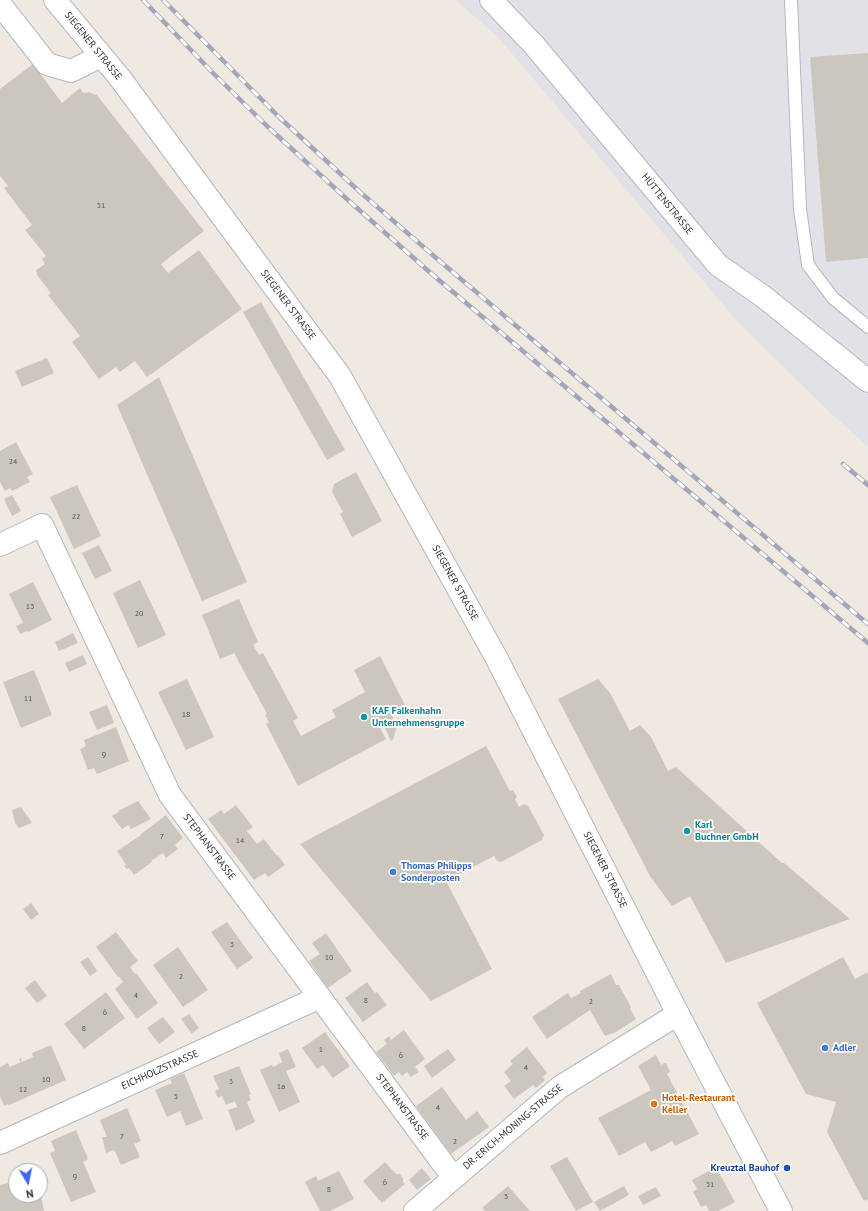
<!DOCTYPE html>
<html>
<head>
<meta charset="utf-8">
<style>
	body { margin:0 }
	#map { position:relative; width:868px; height:1211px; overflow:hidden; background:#efe9e1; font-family:"PT Sans",sans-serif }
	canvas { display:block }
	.north { position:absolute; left:8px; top:1163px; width:40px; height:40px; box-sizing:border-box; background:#fff; border:1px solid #ababab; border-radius:50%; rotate:170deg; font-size:11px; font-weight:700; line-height:16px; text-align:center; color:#2e2e2e }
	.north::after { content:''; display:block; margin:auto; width:14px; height:18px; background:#4264fb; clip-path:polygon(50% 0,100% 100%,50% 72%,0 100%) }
</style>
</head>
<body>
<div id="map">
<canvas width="868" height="1211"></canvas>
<div class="north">N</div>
</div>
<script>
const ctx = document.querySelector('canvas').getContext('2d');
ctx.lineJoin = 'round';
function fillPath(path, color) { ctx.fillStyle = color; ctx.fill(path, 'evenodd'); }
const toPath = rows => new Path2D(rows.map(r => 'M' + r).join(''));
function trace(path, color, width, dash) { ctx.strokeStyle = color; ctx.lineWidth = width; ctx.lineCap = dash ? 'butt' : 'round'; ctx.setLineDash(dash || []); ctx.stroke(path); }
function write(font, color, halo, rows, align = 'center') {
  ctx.font = font + ' "PT Sans",sans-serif'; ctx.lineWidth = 3.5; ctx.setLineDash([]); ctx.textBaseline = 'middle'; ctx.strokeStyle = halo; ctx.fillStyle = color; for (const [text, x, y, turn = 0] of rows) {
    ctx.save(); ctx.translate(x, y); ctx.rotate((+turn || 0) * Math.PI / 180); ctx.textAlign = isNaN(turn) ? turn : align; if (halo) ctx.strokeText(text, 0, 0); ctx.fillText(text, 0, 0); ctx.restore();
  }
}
fillPath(toPath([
	[455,0,868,0,868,447,821,404,736,320,498,37]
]), '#e3e1e8');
fillPath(toPath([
	[868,53,868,258,826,262,810,57],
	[33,64,62,103,80,88,83,93,89,92,95,95,96,94,204,231,161,264,168,273,199,250,242,309,147,377,135,361,120,372,116,367,99,379,72,342,80,336,48,295,51,293,37,275,36,270,45,264,42,259,46,256,25,230,32,225,4,188,8,186,0,176,0,89],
	[261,302,345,450,327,460,243,312],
	[47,358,54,373,22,387,15,371],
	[159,377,247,582,202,601,117,405],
	[16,442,33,474,27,477,30,482,12,491,10,488,5,491,0,482,0,451],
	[356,472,382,521,352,537,340,514,343,512,332,492,334,484],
	[77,485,101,536,74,549,50,497],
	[12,495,21,511,12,516,4,499],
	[99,545,112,571,95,579,82,553],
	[140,580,166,635,138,648,113,593],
	[33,582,52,620,28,632,27,631,20,634,16,626,23,623,9,594],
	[239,599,258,642,253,645,259,655,263,653,298,718,293,721,301,736,336,717,332,710,365,692,354,670,380,656,407,709,392,716,394,720,399,718,399,719,393,740,391,741,384,726,387,724,385,721,378,724,386,739,298,786,266,724,269,723,265,715,267,714,234,653,220,659,202,615],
	[73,633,78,643,59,651,55,642],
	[83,655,87,664,69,672,65,663],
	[34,670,52,715,21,728,3,682],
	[187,679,214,737,186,750,158,692],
	[598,679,610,693,630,731,640,725,651,737,668,771,676,767,782,863,784,863,850,919,726,963,690,896,672,906,650,876,558,699],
	[107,705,114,723,97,730,89,712],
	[116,727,129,761,97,774,94,768,88,770,80,749,86,746,84,740],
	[486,746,510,791,513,790,517,797,515,799,519,807,524,804,528,806,544,835,542,840,501,862,497,861,494,856,446,881,492,969,431,1001,300,844],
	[138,801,151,819,131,829,128,825,122,829,112,816,119,812,118,811],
	[236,805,253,827,247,831,257,844,264,839,277,856,278,855,285,865,268,877,265,873,254,880,208,819,221,810,224,814],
	[21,807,32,823,19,828,15,823,12,810],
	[166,815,183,838,175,845,178,849,166,858,163,853,151,861,152,862,134,875,129,868,127,869,124,866,126,865,117,851,141,835,141,834],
	[31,903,39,914,31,920,23,909],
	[227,922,253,958,237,969,211,932],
	[116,932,138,961,130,967,135,974,136,973,158,1003,137,1019,115,989,123,982,119,976,118,977,96,947],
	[326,933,352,971,328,988,309,961,320,954,312,943],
	[178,947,208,990,183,1007,153,965],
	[88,957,97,971,90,976,80,962],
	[843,957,855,979,868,972,868,1199,864,1201,827,1132,836,1102,806,1094,757,1003],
	[611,974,616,985,619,985,631,1007,630,1009,636,1019,616,1032,605,1036,590,1010,547,1039,532,1017,568,993,571,998,581,993,580,991],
	[35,980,47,996,37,1003,25,988],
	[367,982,375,993,377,992,387,1005,363,1022,345,998],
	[106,992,125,1018,84,1049,64,1024],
	[189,1014,199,1028,192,1034,181,1019],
	[163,1017,175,1032,159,1044,147,1028],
	[404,1030,425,1059,415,1067,419,1072,411,1077,407,1072,402,1076,399,1072,394,1076,376,1052,387,1044,384,1040,389,1036,391,1040],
	[325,1032,350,1066,333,1078,323,1065,317,1069,302,1048],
	[51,1045,66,1080,9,1105,8,1104,4,1106,0,1096,0,1067,8,1063,10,1067,21,1062,19,1059,21,1058,22,1062,33,1057,32,1053],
	[527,1047,547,1073,543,1077,545,1080,536,1088,533,1085,514,1099,504,1086,511,1081,504,1072,513,1064,510,1061],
	[288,1049,296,1067,286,1071,300,1102,279,1112,260,1070,272,1065,273,1067,282,1062,279,1053],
	[448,1049,456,1060,432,1078,424,1066],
	[656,1055,661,1065,664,1063,666,1063,670,1072,667,1074,699,1134,675,1146,672,1141,651,1152,645,1142,619,1156,598,1118,651,1090,638,1066],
	[239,1066,251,1094,249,1095,251,1100,247,1102,255,1122,236,1131,228,1110,237,1107,235,1101,226,1105,222,1096,218,1098,215,1091,219,1089,213,1076],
	[184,1073,203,1119,186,1126,180,1111,167,1117,155,1090,172,1083,170,1079],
	[442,1087,466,1120,477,1111,489,1127,451,1154,416,1106],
	[127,1108,141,1141,134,1144,140,1157,121,1165,115,1151,113,1152,113,1150,106,1153,102,1137,107,1137,100,1120],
	[76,1130,88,1159,83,1162,96,1192,71,1202,50,1153,55,1151,51,1141],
	[567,1157,593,1202,576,1211,550,1166],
	[385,1162,396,1174,400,1174,403,1179,403,1182,405,1184,382,1203,363,1181],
	[716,1167,735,1202,718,1211,709,1211,706,1205,701,1207,693,1192,697,1189,692,1180],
	[422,1168,431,1179,417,1190,409,1180],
	[339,1171,354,1199,330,1211,320,1211,305,1182,316,1176,318,1181],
	[16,1177,16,1195,41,1195,44,1211,0,1211,0,1185,12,1182,11,1178],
	[508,1186,530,1211,485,1211,482,1208],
	[624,1186,629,1195,600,1211,594,1202],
	[656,1187,661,1196,643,1205,638,1196]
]), '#cbc7bf');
const lane = toPath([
	[791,0,800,209,808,265,833,298,868,327]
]);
const street = toPath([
	[491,0,534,45,718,265,764,297,868,381],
	[0,4,47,64,71,71,101,56],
	[0,545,42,525,170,795,453,1177],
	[0,1143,320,997],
	[415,1211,560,1087,678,1014]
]);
const secondary = toPath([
	[55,0,120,78,340,376,497,659,678,1014,781,1211]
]);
trace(lane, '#b4b7c1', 14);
trace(street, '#b4b7c1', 24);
trace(secondary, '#b4b7c1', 24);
trace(lane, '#fff', 12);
trace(street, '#fff', 22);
trace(secondary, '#fff', 22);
const rail = toPath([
	[143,0,212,72,269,128,349,201,433,275,868,643],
	[163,0,279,117,360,192,442,263,868,624],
	[843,464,868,485]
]);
trace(rail, '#a3a6b8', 4.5);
trace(rail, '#fff', 3, [9]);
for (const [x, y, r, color] of [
	[364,717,4,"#0f9aa8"],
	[687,831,4,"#0f9aa8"],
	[393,872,4,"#3f7fe0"],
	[825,1048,4,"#3f7fe0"],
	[654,1104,4,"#e8710a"],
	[787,1168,4,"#1a4fb4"]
]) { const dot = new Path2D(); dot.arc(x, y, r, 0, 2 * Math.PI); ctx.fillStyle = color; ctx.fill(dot); trace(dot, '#fff', 1.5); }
write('8px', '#555452', null, [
	["51",101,206],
	["24",13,462],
	["22",76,517],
	["13",30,607],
	["20",139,614],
	["11",28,699],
	["18",186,715],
	["9",104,755],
	["7",162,837],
	["14",240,841],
	["3",232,945],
	["10",329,958],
	["2",181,977],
	["4",136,996],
	["8",366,1001],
	["2",591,1002],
	["6",105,1013],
	["8",84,1029],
	["1",321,1050],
	["6",401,1056],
	["4",526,1068],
	["10",46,1080],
	["3",231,1082],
	["1a",281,1087],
	["12",23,1090],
	["5",176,1097],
	["4",438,1108],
	["7",122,1137],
	["2",455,1142],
	["9",75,1177],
	["6",385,1183],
	["31",710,1185],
	["8",329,1190],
	["3",506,1197]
]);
write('10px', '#2e2e2e', '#fff', [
	["SIEGENER STRASSE",93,46,51],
	["HÜTTENSTRASSE",667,204,51],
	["SIEGENER STRASSE",288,305,53],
	["SIEGENER STRASSE",455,583,61],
	["STEPHANSTRASSE",209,847,53],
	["SIEGENER STRASSE",605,870,63],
	["EICHHOLZSTRASSE",160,1070,-24],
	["STEPHANSTRASSE",402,1107,53],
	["DR.-ERICH-MONING-STRASSE",513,1127,-40]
]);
write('bold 10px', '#0d838f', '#fff', [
	["KAF Falkenhahn",372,711],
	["Unternehmensgruppe",372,723],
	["Karl",695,825],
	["Buchner GmbH",695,837]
], 'left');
write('bold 10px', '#366cbe', '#fff', [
	["Thomas Philipps",401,866],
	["Sonderposten",401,878],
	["Adler",833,1048]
], 'left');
write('bold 10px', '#c56008', '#fff', [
	["Hotel-Restaurant",662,1098],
	["Keller",662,1110]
], 'left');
write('bold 10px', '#164399', '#fff', [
	["Kreuztal Bauhof",779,1168]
], 'right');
</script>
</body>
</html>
